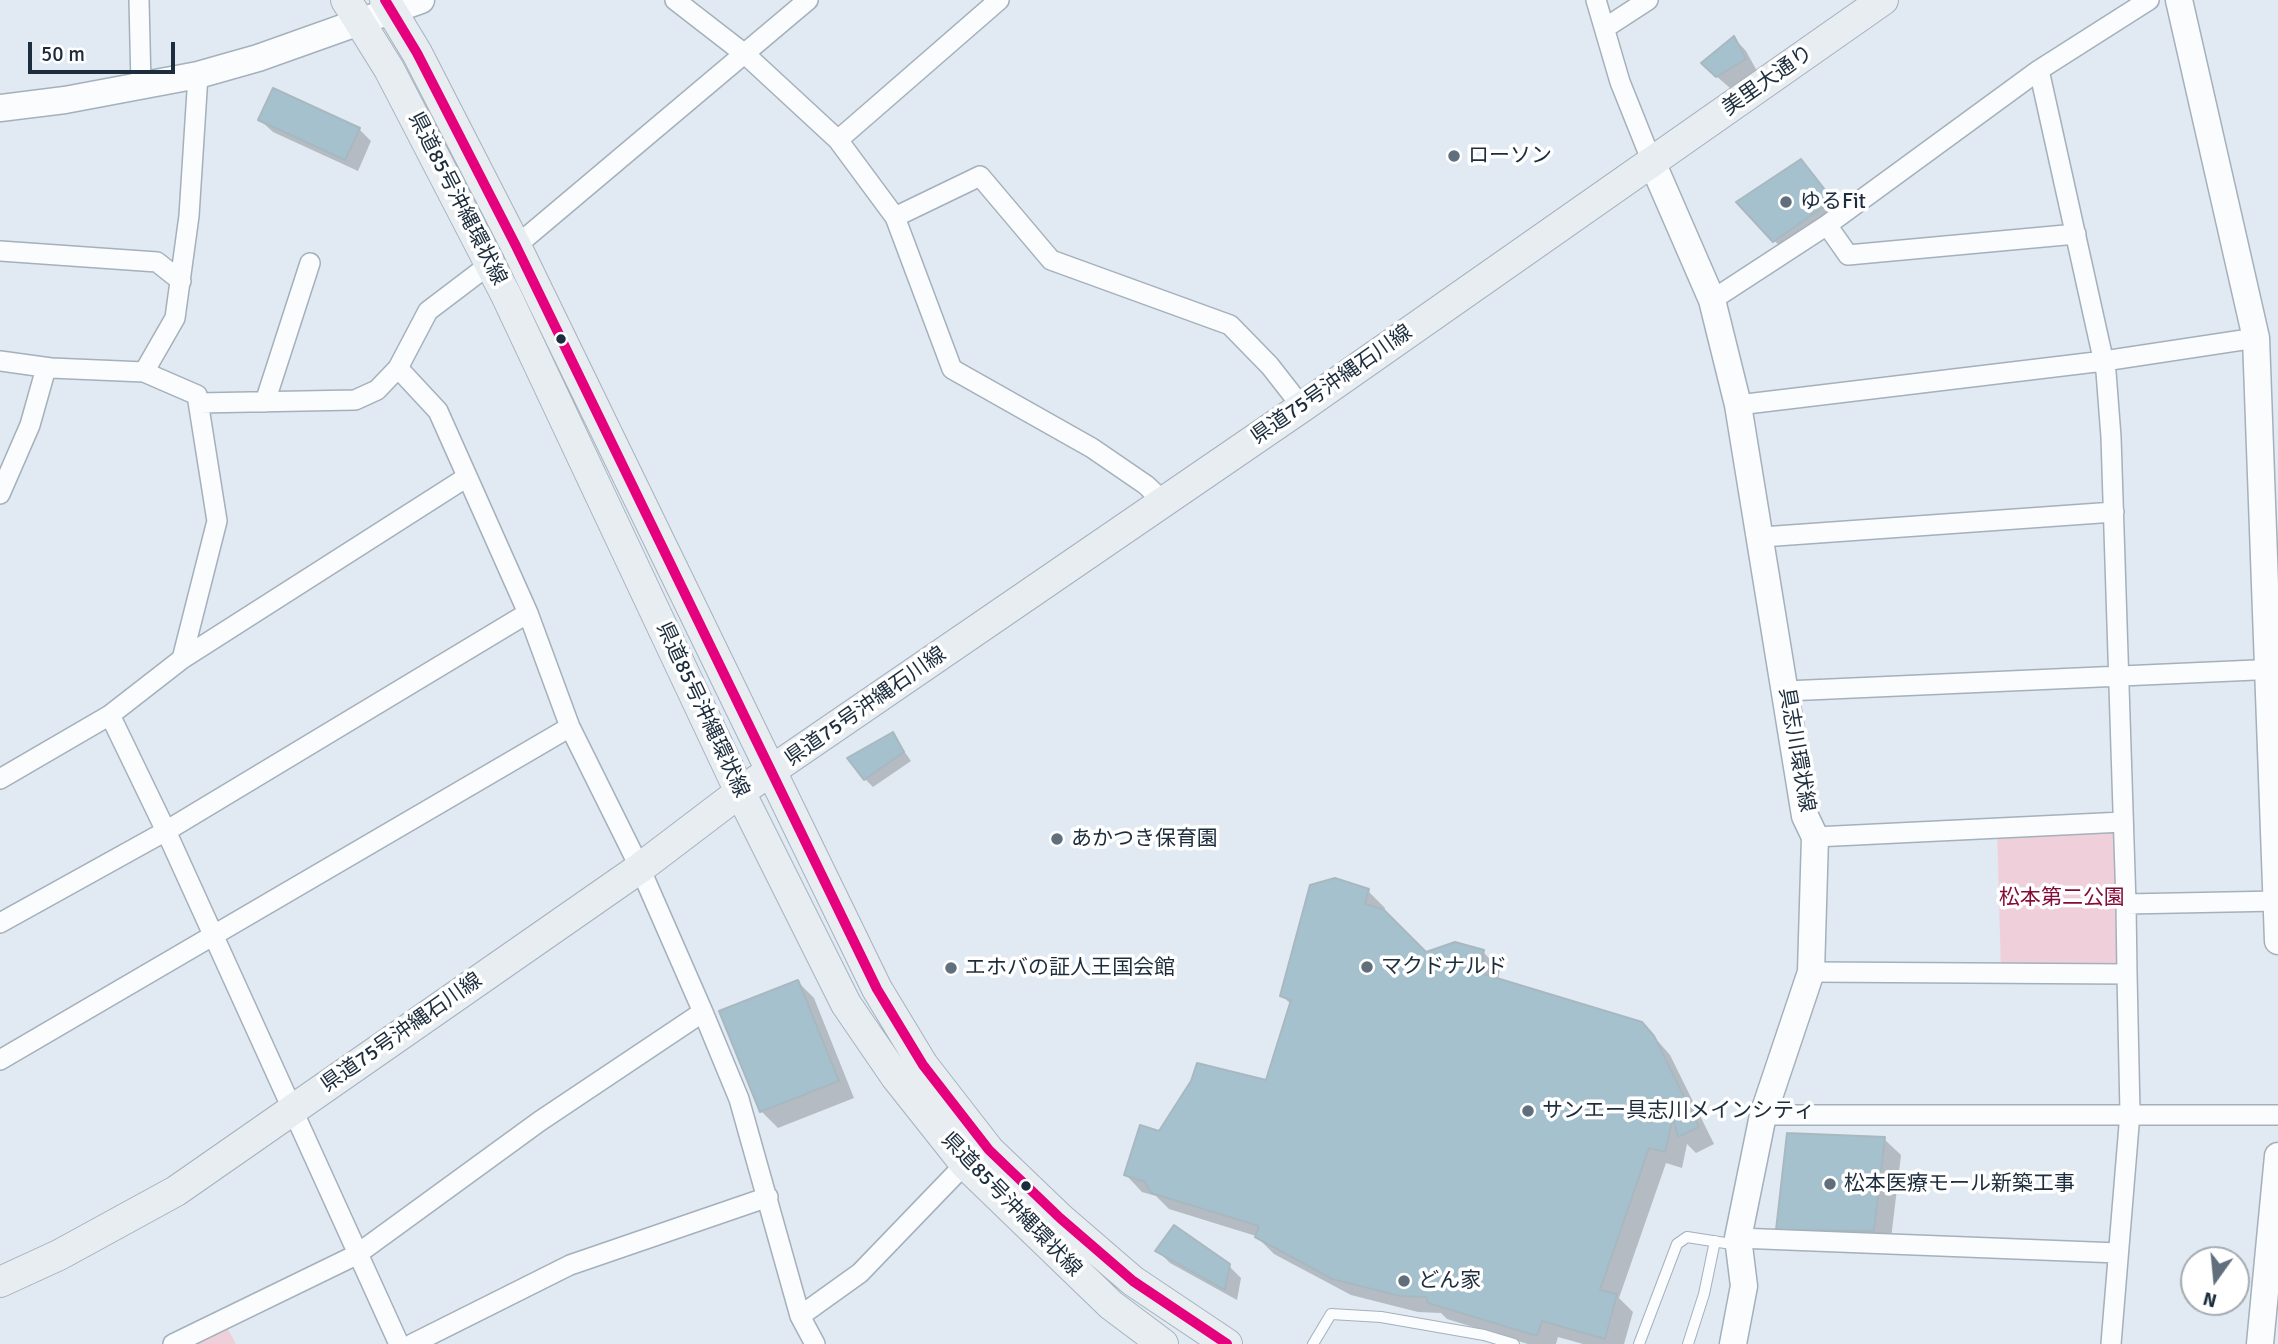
<!DOCTYPE html>
<html>
<head>
<meta charset="utf-8">
<style>
	body { margin:0 }
	#map { position:relative; width:2278px; height:1344px; overflow:hidden; background:#e1eaf3; font-family:Signika,sans-serif }
	canvas { display:block }
	.north { position:absolute; left:2180px; top:1246px; width:70px; height:70px; box-sizing:border-box; background:#fff; border:2px solid #a4abb1; border-radius:50%; rotate:195deg; font-size:19px; font-weight:700; line-height:28px; text-align:center; color:#1c2d3d }
	.north::after { content:''; display:block; margin:auto; width:24px; height:32px; background:#616f7d; clip-path:polygon(50% 0,100% 100%,50% 72%,0 100%) }
	.scale { position:absolute; left:28px; top:42px; width:147px; height:32px; box-sizing:border-box; border:4px solid #1c2d3d; border-top:0; padding-left:9px; font-size:21px; line-height:24px; white-space:nowrap; color:#1c2d3d; -webkit-text-stroke:5px #fff; paint-order:stroke }
</style>
</head>
<body>
<div id="map">
<canvas width="2278" height="1344"></canvas>
<div class="north">N</div>
<div class="scale">50 m</div>
</div>
<script>
const ctx = document.querySelector('canvas').getContext('2d');
ctx.lineJoin = 'round';
function fillPath(path, color) { ctx.fillStyle = color; ctx.fill(path, 'evenodd'); }
const toPath = rows => new Path2D(rows.map(r => 'M' + r).join(''));
function trace(path, color, width, dash) { ctx.strokeStyle = color; ctx.lineWidth = width; ctx.lineCap = dash ? 'butt' : 'round'; ctx.setLineDash(dash || []); ctx.stroke(path); }
function write(font, color, halo, rows, align = 'center') {
  ctx.font = font + ' Signika,"Noto Sans JP",sans-serif'; ctx.lineWidth = 7; ctx.setLineDash([]); ctx.textBaseline = 'middle'; ctx.strokeStyle = halo; ctx.fillStyle = color; for (const [text, x, y, turn = 0] of rows) {
    ctx.save(); ctx.translate(x, y); ctx.rotate((+turn || 0) * Math.PI / 180); ctx.textAlign = isNaN(turn) ? turn : align; if (halo) ctx.strokeText(text, 0, 0); ctx.fillText(text, 0, 0); ctx.restore();
  }
}
fillPath(toPath([
	[2123,822,2127,974,2001,973,1997,828],
	[223,1320,236,1344,173,1344]
]), '#efd0da');
fillPath(toPath([
	[1734,38,1746,51,1757,71,1730,88,1715,75],
	[260,120,359,129,371,141,358,171,273,132],
	[1801,162,1844,213,1786,253,1774,240],
	[892,734,911,761,873,787,865,779],
	[1368,891,1385,908,1384,912,1425,954,1483,952,1500,969,1498,980,1642,1023,1670,1055,1714,1144,1696,1153,1687,1144,1682,1168,1666,1163,1619,1298,1633,1312,1624,1344,1583,1344,1558,1337,1556,1344,1528,1344,1447,1319,1441,1313,1418,1312,1351,1295,1274,1254,1256,1236,1169,1209,1156,1196,1142,1192,1126,1175,1159,1133,1268,1082,1292,1005,1282,996],
	[798,982,814,998,854,1098,778,1128,761,1111],
	[1884,1139,1901,1155,1890,1247,1794,1246,1778,1230],
	[1158,1251,1228,1265,1241,1278,1237,1300,1170,1263]
]), '#0003');
const building = toPath([
	[1734,36,1746,59,1716,77,1701,63,1734,36],
	[273,88,360,128,345,160,258,120,273,88],
	[1801,159,1833,200,1773,242,1736,202,1801,159],
	[893,732,904,752,864,780,847,758,893,732],
	[1335,878,1369,889,1365,904,1384,910,1426,952,1455,942,1484,950,1480,973,1642,1022,1654,1036,1699,1127,1678,1137,1673,1118,1665,1152,1649,1148,1600,1290,1617,1294,1605,1339,1542,1321,1537,1336,1428,1303,1426,1297,1400,1296,1332,1279,1255,1237,1259,1226,1151,1193,1145,1182,1124,1175,1140,1125,1159,1131,1191,1081,1197,1063,1266,1080,1291,1000,1280,996,1310,885,1335,878],
	[798,980,839,1081,760,1112,719,1011,798,980],
	[1787,1133,1885,1137,1874,1231,1776,1230,1787,1133],
	[1174,1225,1230,1264,1225,1290,1155,1251,1174,1225]
]);
fillPath(building, '#a6c1ce');
trace(building, '#a8b8c0', 2);
const lane = toPath([
	[1313,1344,1331,1314,1381,1317,1484,1335,1514,1344],
	[1639,1344,1677,1244,1687,1237,1738,1245],
	[1688,1344,1704,1294,1715,1241]
]);
const street = toPath([
	[139,0,141,85],
	[675,0,746,55,838,140,895,217,952,369,1092,448,1146,485,1163,501],
	[1596,0,1620,82,1652,162],
	[1605,28,1648,0],
	[2039,70,2106,372,2111,437,2126,904],
	[838,140,999,0],
	[895,217,980,176,1051,260,1230,325,1270,366,1302,407],
	[1827,225,1848,255,2076,234],
	[516,246,808,0],
	[0,251,157,262,181,281],
	[1712,300,1827,225,2039,70,2149,0],
	[0,361,51,368,144,372,197,395,217,521,182,659],
	[398,368,438,411,528,613,570,727,640,868,703,1012,739,1099,800,1316,815,1344],
	[144,372,175,318,189,216,198,75],
	[265,402,310,263],
	[199,403,355,400,377,390,398,368,428,311,490,264],
	[1738,405,2104,361,2256,338],
	[0,494,30,425,46,368],
	[1762,537,2114,512],
	[1786,691,2278,669],
	[110,715,166,831,399,1344],
	[0,779,110,715,182,659,467,477],
	[1815,837,2123,822],
	[0,923,166,831,528,613],
	[1811,972,2127,974,2130,1113,2111,1344],
	[2127,974,2126,904,2278,901],
	[0,1060,570,727],
	[1763,1115,2278,1115],
	[1738,1238,2118,1253],
	[800,1316,860,1273,965,1164],
	[173,1344,356,1255,540,1121,703,1012],
	[412,1344,570,1265,768,1197]
]);
const secondary = toPath([
	[2179,0,2256,338,2278,941],
	[0,108,65,100,198,75,258,58,421,0],
	[1652,162,1712,300,1738,405,1805,816,1815,837,1811,972,1763,1115,1738,1238,1744,1286,1733,1344],
	[2260,1344,2278,1156]
]);
const primary = toPath([
	[346,0,389,69,506,295,740,792,846,1004,896,1077,965,1164,1111,1305,1163,1344],
	[385,0,417,53,516,246,877,989,923,1065,989,1150,1060,1218,1133,1281,1227,1344],
	[0,1282,59,1255,176,1191,640,868,740,792,1302,407,1883,0]
]);
trace(lane, '#a4b0bb', 12);
trace(street, '#a4b0bb', 22);
trace(secondary, '#a4b0bb', 29);
trace(primary, '#a6b2be', 32);
trace(lane, '#fafcfd', 10);
trace(street, '#fafcfd', 19);
trace(secondary, '#fafcfd', 26);
trace(primary, '#e7edf1', 30);
trace(toPath([
	[385,0,417,53,516,246,877,989,923,1065,989,1150,1060,1218,1133,1281,1227,1344]
]), '#e5007d', 10);
for (const [x, y, r, color] of [
	[1454,156,7,"#616f7d"],
	[1786,202,7,"#616f7d"],
	[561,339,6,"#1c2d3d"],
	[1057,839,7,"#616f7d"],
	[1367,967,7,"#616f7d"],
	[951,968,7,"#616f7d"],
	[1528,1111,7,"#616f7d"],
	[1830,1184,7,"#616f7d"],
	[1026,1186,6,"#1c2d3d"],
	[1404,1281,7,"#616f7d"]
]) { const dot = new Path2D(); dot.arc(x, y, r, 0, 2 * Math.PI); ctx.fillStyle = color; ctx.fill(dot); trace(dot, '#fff', 2.5); }
write('21px', '#1c2d3d', '#fff', [
	["美里大通り",1768,81,-35],
	["県道85号沖縄環状線",457,199,63],
	["県道75号沖縄石川線",1332,385,-35],
	["県道75号沖縄石川線",866,707,-35],
	["県道85号沖縄環状線",702,710,65],
	["具志川環状線",1796,750,80],
	["県道75号沖縄石川線",402,1033,-35],
	["県道85号沖縄環状線",1011,1205,46]
]);
write('21px', '#1c2d3d', '#fff', [
	["ローソン",1468,156],
	["ゆるFit",1800,202],
	["あかつき保育園",1071,839],
	["マクドナルド",1381,967],
	["エホバの証人王国会館",965,968],
	["サンエー具志川メインシティ",1542,1111],
	["松本医療モール新築工事",1844,1184],
	["どん家",1418,1281]
], 'left');
write('21px', '#850b38', '#fff', [
	["松本第二公園",2062,898]
]);
</script>
</body>
</html>
